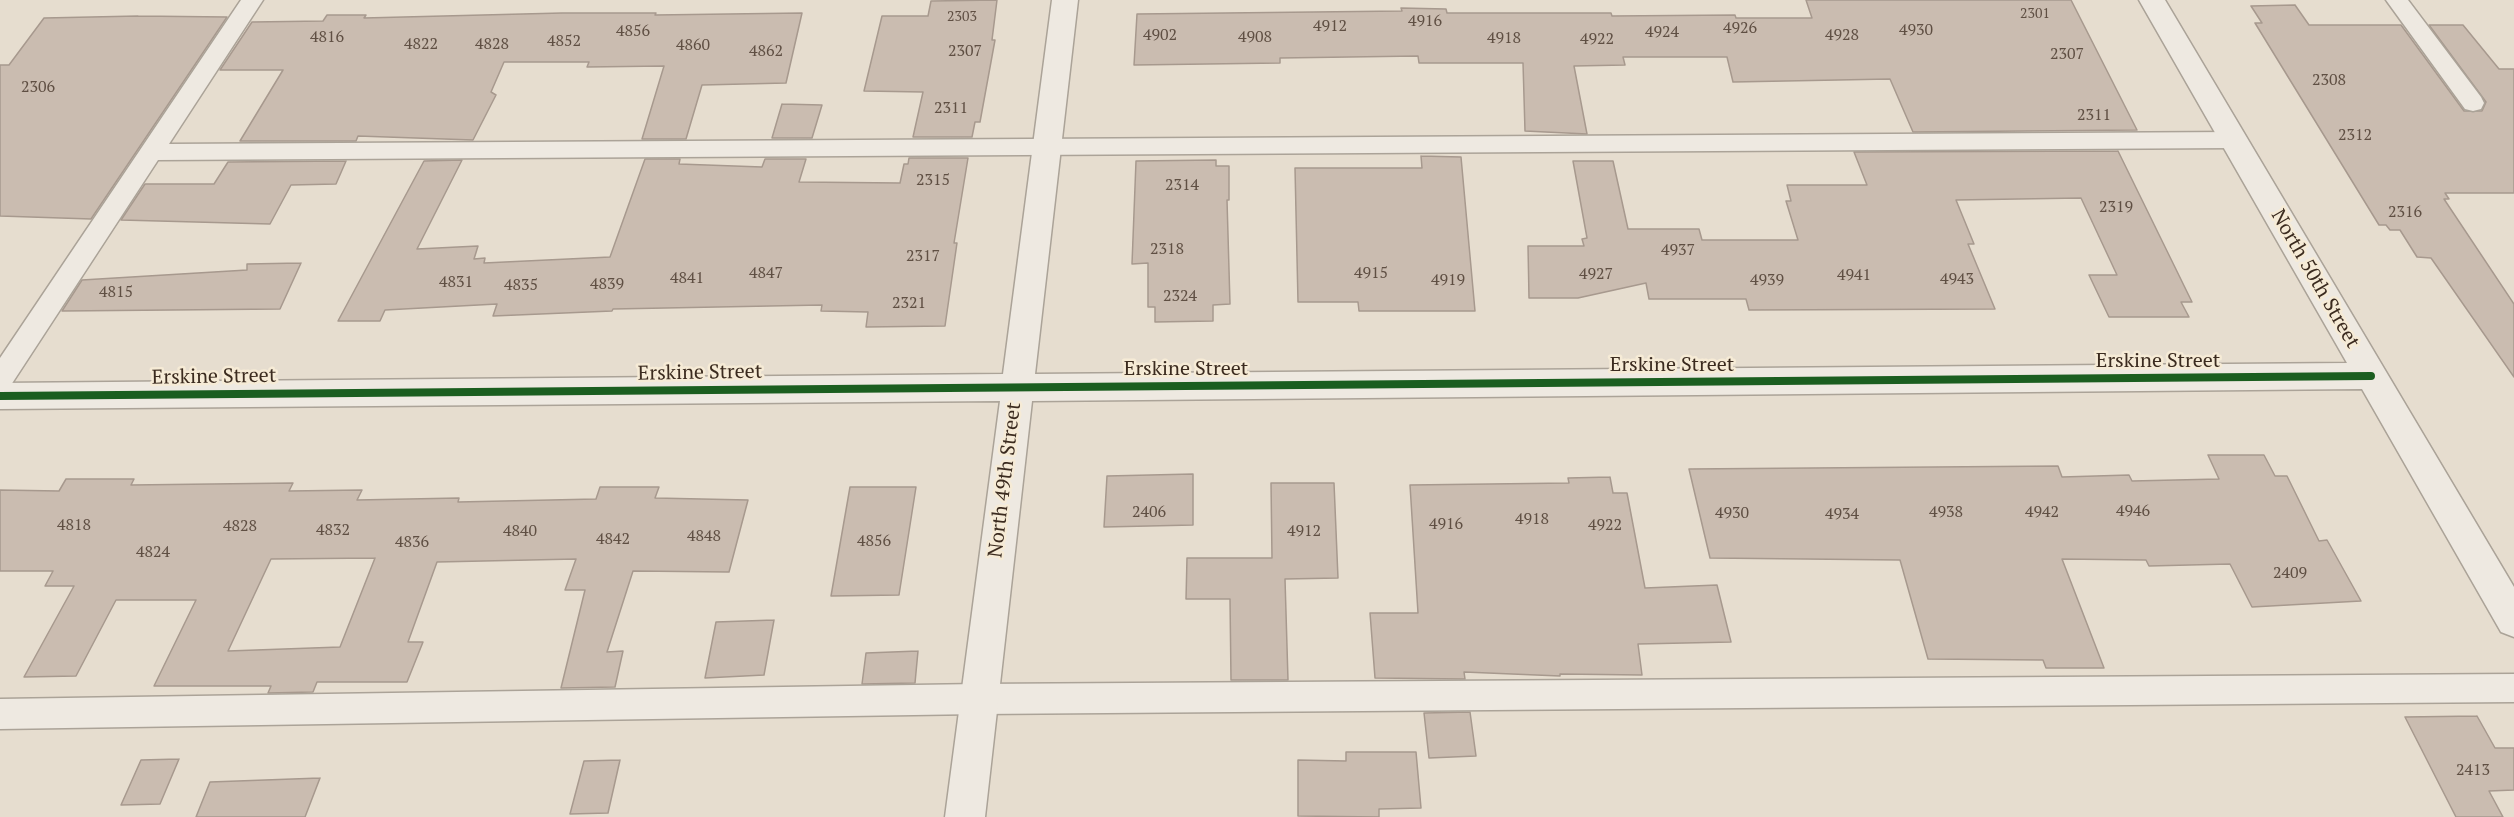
<!DOCTYPE html>
<html>
<head>
<meta charset="utf-8">
<style>
	body { margin:0 }
	canvas { display:block; background:#e6ddcf }
</style>
</head>
<body>
<canvas width="2514" height="817"></canvas>
<script>
const ctx = document.querySelector('canvas').getContext('2d');
ctx.lineJoin = 'round';
function fillPath(path, color) { ctx.fillStyle = color; ctx.fill(path, 'evenodd'); }
const toPath = rows => new Path2D(rows.map(r => 'M' + r).join(''));
function trace(path, color, width, dash) { ctx.strokeStyle = color; ctx.lineWidth = width; ctx.lineCap = dash ? 'butt' : 'round'; ctx.setLineDash(dash || []); ctx.stroke(path); }
function write(font, color, halo, rows, align = 'center') {
  ctx.font = font + ' "PT Serif",serif'; ctx.lineWidth = 5; ctx.setLineDash([]); ctx.textBaseline = 'middle'; ctx.strokeStyle = halo; ctx.fillStyle = color; for (const [text, x, y, turn = 0] of rows) {
    ctx.save(); ctx.translate(x, y); ctx.rotate((+turn || 0) * Math.PI / 180); ctx.textAlign = isNaN(turn) ? turn : align; if (halo) ctx.strokeText(text, 0, 0); ctx.fillText(text, 0, 0); ctx.restore();
  }
}
const building = toPath([
	[997,0,992,40,995,40,980,122,975,122,972,137,913,137,923,92,864,91,882,16,928,16,931,1,997,0],
	[1806,0,2071,0,2137,130,1913,132,1890,79,1733,82,1727,57,1623,57,1625,65,1574,66,1587,134,1525,131,1523,63,1419,63,1418,56,1280,58,1280,63,1134,65,1137,14,1402,11,1401,8,1446,9,1447,13,1611,13,1612,16,1735,15,1736,18,1812,18,1806,0],
	[2295,5,2309,25,2401,25,2464,111,2482,111,2486,102,2429,25,2463,25,2499,69,2514,69,2514,193,2445,193,2449,199,2444,199,2514,304,2514,377,2431,258,2417,257,2400,230,2390,230,2386,225,2379,225,2255,23,2262,23,2251,6,2295,5],
	[562,13,656,13,655,15,802,13,786,83,702,85,686,139,642,139,664,66,587,67,589,62,504,62,491,92,496,95,473,140,358,136,356,141,240,141,283,70,220,70,252,22,323,21,327,15,366,15,364,18,562,13],
	[138,16,227,17,91,219,0,216,0,65,9,65,44,18,138,16],
	[782,104,822,105,812,138,772,138,782,104],
	[2118,151,2192,302,2181,302,2189,317,2109,317,2089,275,2117,275,2081,198,1956,200,1974,244,1968,244,1995,309,1749,310,1746,299,1649,299,1646,283,1578,298,1529,298,1528,246,1584,246,1582,239,1587,238,1573,161,1613,161,1628,229,1699,229,1702,240,1798,240,1786,201,1791,201,1787,185,1867,185,1854,152,2118,151],
	[1421,156,1461,157,1475,311,1359,311,1358,302,1298,302,1295,168,1422,168,1421,156],
	[909,158,968,158,954,243,957,243,945,326,866,327,868,312,821,311,822,305,613,309,612,311,493,316,497,304,385,310,380,321,338,321,424,161,462,160,417,249,478,246,474,259,485,258,484,263,610,257,645,159,680,159,679,164,762,167,765,159,806,159,799,182,900,183,904,164,908,164,909,158],
	[1216,160,1216,166,1229,166,1229,200,1227,200,1230,304,1213,305,1213,321,1155,322,1155,307,1148,307,1148,263,1132,264,1136,161,1216,160],
	[346,161,336,184,291,185,270,224,121,220,145,184,214,184,228,162,346,161],
	[301,263,280,309,62,311,82,280,247,270,247,264,301,263],
	[2208,455,2264,455,2275,476,2287,476,2319,541,2327,540,2361,601,2252,607,2230,564,2149,566,2146,560,2062,559,2104,668,2046,668,2043,660,1928,659,1900,560,1710,558,1689,469,2058,466,2062,477,2129,475,2132,481,2219,479,2208,455],
	[1193,474,1193,525,1104,527,1107,476,1193,474],
	[1610,477,1613,493,1627,493,1645,588,1717,585,1731,642,1638,644,1642,675,1560,674,1560,676,1464,672,1465,679,1375,678,1370,613,1418,613,1410,485,1569,483,1568,478,1610,477],
	[66,479,134,479,131,485,293,483,289,491,362,490,357,500,459,498,458,502,596,499,600,487,659,487,655,498,748,500,729,572,633,571,607,652,623,651,615,687,561,688,585,590,565,590,576,559,437,562,408,642,423,642,407,682,317,682,313,692,268,693,271,686,154,686,196,600,116,600,76,676,24,677,74,586,45,586,53,571,0,571,0,490,59,491,66,479],
	[375,558,340,647,228,651,271,559,375,558],
	[1271,483,1334,483,1338,578,1285,579,1288,680,1231,680,1230,599,1186,599,1187,558,1272,558,1271,483],
	[850,487,916,487,899,595,831,596,850,487],
	[774,620,764,675,705,678,716,622,774,620],
	[918,651,915,683,862,684,866,653,918,651],
	[1470,712,1476,756,1429,758,1424,713,1470,712],
	[2477,716,2495,748,2514,748,2514,790,2489,791,2503,817,2456,817,2405,717,2477,716],
	[1346,752,1416,752,1421,808,1379,809,1379,817,1298,816,1298,760,1346,761,1346,752],
	[179,759,160,804,121,805,141,760,179,759],
	[620,760,608,813,570,814,584,761,620,760],
	[320,778,305,817,196,817,210,782,320,778]
]);
fillPath(building, '#cabcb0');
trace(building, '#a7998e', 1.5);
const service = toPath([
	[241,0,263,0,169,144,2234,132,2242,134,2246,140,2242,146,2234,148,158,160,9,388,0,391,0,358,241,0],
	[2386,0,2408,0,2481,97,2484,103,2481,109,2473,111,2465,109,2386,0],
	[2514,674,2514,702,979,714,0,729,0,699,979,684,2514,674]
]);
const minor = toPath([
	[1052,0,1078,0,1035,374,2347,363,2139,0,2165,0,2514,587,2514,637,2501,632,2362,389,1032,401,985,817,945,817,1000,401,0,409,0,383,1003,374,1052,0]
]);
trace(service, '#aba398', 3);
trace(minor, '#aba398', 3);
fillPath(service, '#eee9e1');
fillPath(minor, '#eee9e1');
trace(toPath([
	[0,396,2371,376]
]), '#1b5e20', 8);
write('14px', '#5f4f43', null, [
	["2301",2035,14],
	["2303",962,17]
]);
write('16px', '#5f4f43', null, [
	["4916",1425,21],
	["4912",1330,26],
	["4926",1740,28],
	["4930",1916,30],
	["4856",633,31],
	["4924",1662,32],
	["4902",1160,35],
	["4928",1842,35],
	["4816",327,37],
	["4908",1255,37],
	["4918",1504,38],
	["4922",1597,39],
	["4852",564,41],
	["4822",421,44],
	["4828",492,44],
	["4860",693,45],
	["4862",766,51],
	["2307",965,51],
	["2307",2067,54],
	["2308",2329,80],
	["2306",38,87],
	["2311",951,108],
	["2311",2094,115],
	["2312",2355,135],
	["2315",933,180],
	["2314",1182,185],
	["2319",2116,207],
	["2316",2405,212],
	["2318",1167,249],
	["4937",1678,250],
	["2317",923,256],
	["4847",766,273],
	["4915",1371,273],
	["4927",1596,274],
	["4941",1854,275],
	["4841",687,278],
	["4943",1957,279],
	["4919",1448,280],
	["4939",1767,280],
	["4831",456,282],
	["4839",607,284],
	["4835",521,285],
	["4815",116,292],
	["2324",1180,296],
	["2321",909,303],
	["4946",2133,511],
	["2406",1149,512],
	["4938",1946,512],
	["4942",2042,512],
	["4930",1732,513],
	["4934",1842,514],
	["4918",1532,519],
	["4916",1446,524],
	["4818",74,525],
	["4922",1605,525],
	["4828",240,526],
	["4832",333,530],
	["4840",520,531],
	["4912",1304,531],
	["4848",704,536],
	["4842",613,539],
	["4856",874,541],
	["4836",412,542],
	["4824",153,552],
	["2409",2290,573],
	["2413",2473,770]
]);
write('20px', '#3b2b1f', '#f6ebd6', [
	["North 50th Street",2315,279,60],
	["Erskine Street",2158,361],
	["Erskine Street",1672,365],
	["Erskine Street",1186,369],
	["Erskine Street",700,373,-1],
	["Erskine Street",214,377,-1],
	["North 49th Street",1005,480,-83]
]);
</script>
</body>
</html>
